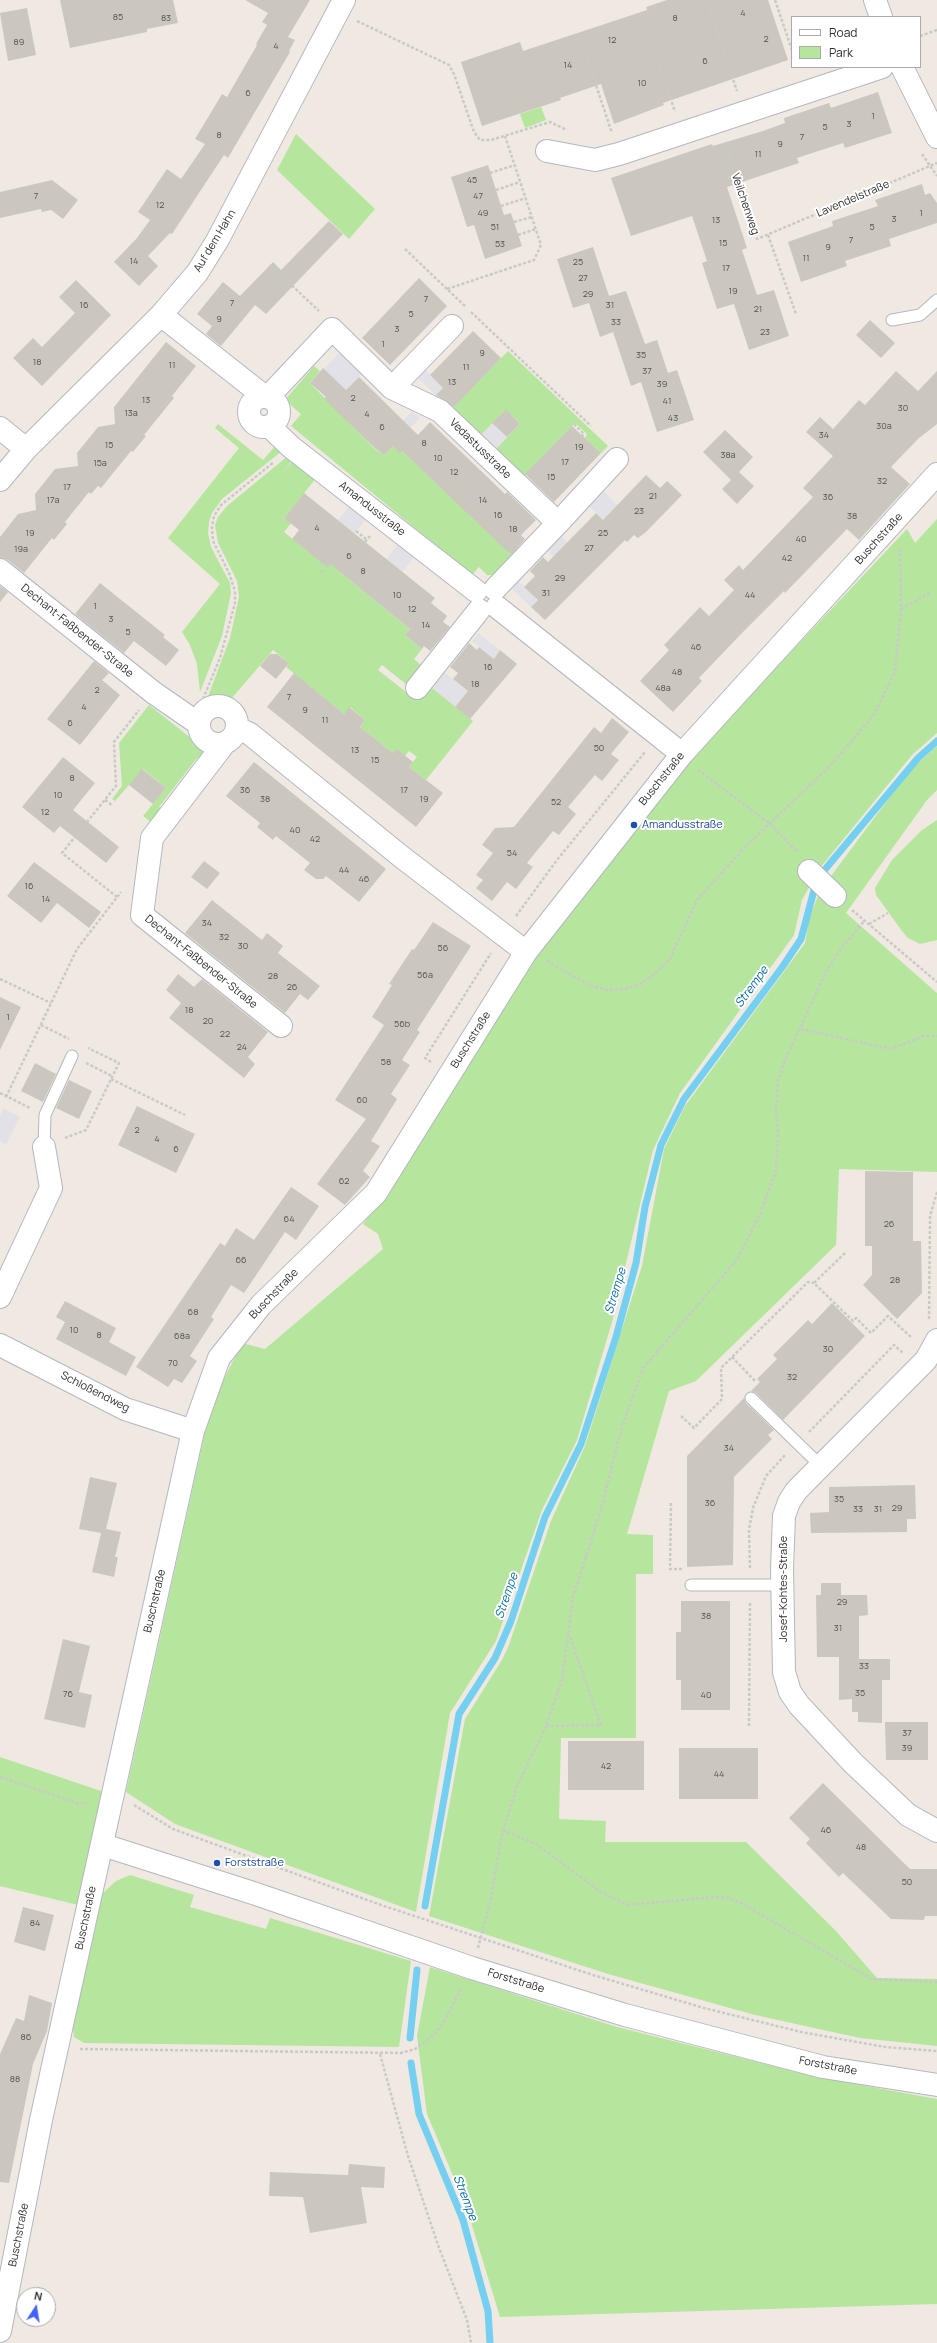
<!DOCTYPE html>
<html>
<head>
<meta charset="utf-8">
<style>
	body { margin:0 }
	#map { position:relative; width:937px; height:2343px; overflow:hidden; background:#efe9e1; font-family:Manrope,sans-serif }
	canvas { display:block }
	.legend { position:absolute; left:791px; top:16px; width:130px; height:52px; box-sizing:border-box; background:#fff; border:1px solid #ababab; margin:0; padding:5px 7px; list-style:none; font-size:12px; color:#2e2e2e }
	.legend li { display:flex; align-items:center; gap:8px; height:20px }
	.legend b { width:20px; border:1px solid #ababab }
	.north { position:absolute; left:16px; top:2287px; width:40px; height:40px; box-sizing:border-box; background:#fff; border:1px solid #ababab; border-radius:50%; rotate:12deg; font-size:11px; font-weight:700; line-height:16px; text-align:center; color:#2e2e2e }
	.north::after { content:''; display:block; margin:auto; width:14px; height:18px; background:#4264fb; clip-path:polygon(50% 0,100% 100%,50% 72%,0 100%) }
</style>
</head>
<body>
<div id="map">
<canvas width="937" height="2343"></canvas>
<ul class="legend">
<li><b style="height:5px;background:#fff"></b>Road</li>
<li><b style="height:11px;background:#b6e59e"></b>Park</li>
</ul>
<div class="north">N</div>
</div>
<script>
const ctx = document.querySelector('canvas').getContext('2d');
ctx.lineJoin = 'round';
function fillPath(path, color) { ctx.fillStyle = color; ctx.fill(path, 'evenodd'); }
const toPath = rows => new Path2D(rows.map(r => 'M' + r).join(''));
function trace(path, color, width, dash) { ctx.strokeStyle = color; ctx.lineWidth = width; ctx.lineCap = dash ? 'butt' : 'round'; ctx.setLineDash(dash || []); ctx.stroke(path); }
function write(font, color, halo, rows, align = 'center') {
  ctx.font = font + ' Manrope,sans-serif'; ctx.lineWidth = 4; ctx.setLineDash([]); ctx.textBaseline = 'middle'; ctx.strokeStyle = halo; ctx.fillStyle = color; for (const [text, x, y, turn = 0] of rows) {
    ctx.save(); ctx.translate(x, y); ctx.rotate((+turn || 0) * Math.PI / 180); ctx.textAlign = isNaN(turn) ? turn : align; if (halo) ctx.strokeText(text, 0, 0); ctx.fillText(text, 0, 0); ctx.restore();
  }
}
fillPath(toPath([
	[341,351,363,373,345,391,324,369],
	[422,367,443,388,436,395,414,374],
	[412,411,420,418,397,441,390,434],
	[492,423,507,437,495,450,480,436],
	[603,491,631,518,610,526,589,506],
	[351,504,367,517,343,548,326,535],
	[560,535,581,555,567,570,546,549],
	[399,543,415,556,391,586,381,566],
	[517,579,538,600,531,607,510,587],
	[478,633,500,650,494,659,472,641],
	[445,673,468,691,455,707,432,688],
	[3,1108,20,1117,6,1145,0,1141,0,1116]
]), '#e3e1e8');
fillPath(toPath([
	[541,107,546,120,525,128,520,114],
	[296,134,375,209,349,239,277,170],
	[508,351,608,446,601,453,585,438,587,434,575,423,523,478,495,450,520,424,513,416,505,410,480,436,451,409],
	[314,366,320,371,310,383,375,449,384,455,393,446,400,452,402,451,515,557,497,575,487,575,479,567,472,575,291,426,301,414,285,400],
	[218,424,263,460,276,445,282,451,222,499,212,513,209,522,208,533,211,547,230,583,231,593,222,636,200,692,197,664,190,645,182,632,220,584,168,538,239,448,215,428],
	[289,455,294,458,278,478,294,459,317,477,284,518,291,523,284,532,311,554,330,564,410,629,405,635,422,649,414,659,422,666,407,685,382,665,378,670,411,696,414,691,424,698,432,688,473,721,426,780,409,767,417,757,409,751,405,756,393,753,360,727,365,720,350,707,344,714,286,667,289,663,273,650,232,698,206,702,230,638,239,597,237,581,218,543,215,525,218,517,227,506],
	[937,519,937,733,912,755,820,868,802,900,794,935,680,1093,653,1150,612,1322,577,1440,542,1510,496,1641,450,1713,416,1912,175,1824,126,1792,211,1405,242,1343,265,1349,383,1249,378,1234,363,1224,393,1183,533,961,673,782,725,722,907,529,915,543],
	[149,705,206,750,204,763,197,758,159,807,165,812,152,823,143,816,166,788,143,769,115,801,112,799,122,786,119,743],
	[937,746,937,790,927,800,846,913,937,993,937,1172,839,1169,836,1245,696,1381,669,1391,627,1534,653,1535,653,1574,636,1574,636,1738,561,1738,559,1819,606,1821,605,1842,746,1842,835,1930,877,1978,937,1979,937,2046,860,2038,755,2015,608,1974,429,1916,465,1719,502,1660,509,1645,551,1521,585,1446,642,1266,664,1149,685,1106,805,943,809,919,820,891,892,794,918,763],
	[937,820,937,940,920,944,908,938,902,931,876,895,875,888,892,860,922,830],
	[0,1757,107,1793,82,1906,0,1886],
	[130,1875,194,1895,190,1907,266,1929,270,1918,411,1961,399,2047,84,2043,74,2037,73,2027,103,1893,116,1881],
	[430,1967,617,2027,817,2077,937,2099,937,2304,500,2317,467,2209,427,2114,417,2036]
]), '#b6e59e');
trace(toPath([
	[425,1906,459,1714,495,1658,511,1621,545,1517,581,1444,616,1337,636,1263,645,1207,661,1145,684,1099,783,966,801,939,817,879,918,758,937,741],
	[410,2038,417,1970],
	[411,2063,419,2114,463,2220,488,2311,490,2343]
]), '#75cff0', 7);
fillPath(toPath([
	[60,0,173,0,178,23,147,29,147,32,70,48],
	[245,0,310,0,288,37,295,40,289,51,290,52,228,158,224,155,172,234,170,233,148,256,158,266,139,286,114,262,137,238,150,220,138,212,167,169,181,179,205,144,195,139,222,94,227,97,257,45,256,44,267,25,262,22,268,13],
	[667,0,768,0,788,60,663,103,664,105,614,124,601,84,560,98,561,100,482,126,461,62,520,42,523,51,647,10,646,7],
	[27,8,36,55,8,61,0,13],
	[878,92,892,133,845,148,843,143,797,158,799,163,727,187,747,248,742,250,757,295,774,290,789,336,749,350,734,304,717,309,702,263,707,261,692,216,631,236,611,178,712,144,713,146,763,131,785,123,784,118,829,103,831,108],
	[488,165,504,215,511,213,522,246,485,259,474,225,467,227,451,177],
	[52,180,78,200,63,219,51,210,42,212,41,209,0,218,0,192],
	[922,184,925,195,930,193,937,203,937,223,889,239,891,246,845,261,847,266,801,282,788,242,833,226,832,221,878,206,875,200],
	[329,221,343,234,266,314,255,305,221,346,206,334,212,326,197,314,223,282,240,296,273,262,281,270],
	[593,247,609,296,626,291,645,344,657,340,668,373,677,370,694,420,657,432,641,382,631,386,613,332,600,337,589,303,573,308,557,259],
	[419,278,447,306,390,365,362,338],
	[76,280,111,315,42,386,13,358,33,338,42,347,75,313,59,297],
	[870,320,895,343,881,358,856,335],
	[473,331,501,358,454,407,436,395,443,388,430,375],
	[166,342,196,366,172,396,174,398,144,435,146,436,133,452,131,451,101,488,98,486,91,494,89,492,65,522,67,524,54,540,52,538,24,573,8,560,0,558,0,537,18,514,36,510,35,494,55,469,78,466,77,453,98,427,115,424,114,407],
	[323,368,346,390,359,377,418,435,430,422,505,494,507,492,536,520,521,535,525,539,512,554,507,551,402,451,400,453,393,446,384,455,376,449,331,406,324,398,326,397,310,383],
	[896,371,918,391,937,371,937,424,918,439,891,467,910,484,859,540,847,529,785,593,784,591,743,632,699,678,702,681,673,712,640,681,669,650,664,645,700,607,709,616,734,590,724,580,739,565,743,570,813,497,803,488,833,456,806,432,820,417,833,429,859,400,865,405],
	[506,409,520,424,507,437,492,423],
	[572,426,601,453,554,502,525,474],
	[725,430,753,457,739,472,754,486,737,504,722,489,731,480,703,452],
	[646,475,660,488,667,481,682,495,646,532,638,538,634,535,627,542,625,540,545,620,531,607,538,600,524,587,535,576,530,571,543,557,548,562,596,513,603,520],
	[304,493,435,598,431,603,447,616,443,622,450,627,430,651,424,646,422,649,405,635,410,629,330,564,327,567,292,539,299,530,284,518],
	[100,583,165,635,163,637,179,650,166,666,134,641,124,653,75,614],
	[0,586,8,592,0,602],
	[469,643,477,650,479,647,494,659,500,650,517,664,470,719,455,707,468,691,453,679,458,673,450,667],
	[270,654,277,654,289,663,276,679,260,666],
	[94,661,109,673,102,680,120,695,80,745,47,719],
	[294,673,344,714,349,707,365,720,360,727,393,753,397,749,413,762,409,767,443,793,416,827,267,707],
	[612,718,629,732,611,754,619,760,602,781,595,775,568,807,576,814,559,835,553,831,527,863,533,867,516,889,507,882,492,901,476,888,483,880,476,875,493,853,482,845,495,828,514,827,594,727,601,733],
	[63,757,95,783,73,810,119,847,106,863,60,826,54,833,22,807],
	[254,762,386,869,359,902,326,876,323,879,316,879,304,870,310,863,276,836,273,840,257,827,260,823,226,796],
	[142,769,166,788,153,804,129,785],
	[204,861,220,873,207,889,191,877],
	[34,862,101,912,89,928,57,903,41,923,7,896],
	[212,900,262,940,267,933,283,946,278,953,320,986,308,1000,300,994,285,1013,185,933],
	[433,922,471,946,417,1030,420,1032,402,1060,410,1065,391,1094,397,1099,371,1141,380,1146,363,1171,370,1177,345,1205,317,1184,366,1119,335,1100,384,1025,372,1017,392,985,389,984,412,949,414,950],
	[178,974,194,987,202,979,268,1032,248,1057,255,1064,244,1078,169,1018,181,1003,166,990],
	[0,997,21,1007,0,1050],
	[35,1063,56,1074,43,1102,21,1091],
	[69,1080,92,1091,79,1119,56,1108],
	[137,1106,195,1134,176,1173,118,1145],
	[865,1171,913,1172,913,1241,921,1241,922,1293,897,1319,863,1285,872,1275,872,1246,865,1246],
	[291,1187,319,1206,296,1240,285,1232,244,1293,231,1285,211,1317,214,1319,190,1356,197,1361,182,1383,174,1379,168,1387,136,1367,220,1243,225,1246,236,1228,254,1240],
	[65,1301,116,1328,109,1342,136,1357,126,1376,56,1339,65,1322,56,1317],
	[832,1303,865,1336,783,1420,756,1393,751,1391,760,1382,757,1379,777,1359,773,1355,808,1320,812,1324],
	[744,1398,746,1403,774,1430,768,1435,772,1439,734,1477,733,1565,687,1567,687,1456],
	[90,1477,117,1483,106,1529,121,1532,115,1557,118,1557,114,1577,92,1572,101,1533,79,1529],
	[915,1485,916,1519,907,1519,907,1532,811,1533,810,1513,829,1512,829,1487],
	[821,1583,841,1583,841,1595,867,1595,868,1615,859,1616,859,1659,890,1659,890,1680,882,1680,882,1723,858,1722,858,1712,852,1712,852,1699,839,1700,839,1657,817,1657,816,1595,821,1595],
	[681,1601,730,1601,730,1710,681,1710,681,1680,676,1680,676,1632,681,1632],
	[63,1639,90,1646,79,1692,92,1695,85,1728,44,1719],
	[885,1722,928,1722,928,1760,886,1760],
	[568,1741,644,1741,644,1790,568,1790],
	[679,1748,758,1748,758,1799,679,1799],
	[823,1783,910,1869,937,1869,937,1916,925,1916,924,1920,891,1919,843,1873,839,1877,806,1843,810,1839,789,1818],
	[23,1907,54,1915,45,1951,14,1942],
	[29,1995,52,2003,47,2031,33,2064,9,2183,0,2182,0,2054,16,2018,24,2021],
	[349,2164,385,2167,384,2188,361,2187,367,2223,310,2233,303,2197,269,2196,270,2172,348,2175]
]), '#cbc7bf');
const service = toPath([
	[892,320,920,315,937,300],
	[44,1147,45,1115,72,1056],
	[751,1398,821,1466],
	[691,1585,783,1585]
]);
const minor = toPath([
	[875,0,881,17],
	[902,67,937,137],
	[547,151,595,160,619,154,882,67],
	[161,315,265,397],
	[392,388,452,326],
	[268,397,332,329,392,388,440,411,558,523,495,589],
	'249 412a15 15 0 1 1 30 0a15 15 0 1 1-30 0Z',
	[269,426,291,447,476,591],
	[0,428,26,449],
	[0,480,26,449,161,315,197,273,217,241,344,0],
	[558,523,617,459],
	[0,570,154,693,199,724],
	[497,607,682,754],
	[417,688,479,610],
	'199 725a19 19 0 1 1 38 0a19 19 0 1 1-38 0Z',
	[237,728,250,734,403,858,526,952],
	[224,744,152,838,142,915,281,1026],
	[809,871,835,896],
	[0,1297,51,1188,44,1147],
	[937,1340,926,1360,796,1491,789,1502,784,1516,782,1569,784,1672,790,1692,799,1705,853,1763,908,1815,937,1831],
	[0,1345,125,1409,193,1431],
	[103,1845,253,1893,472,1968,625,2015,823,2067,937,2085],
	[0,2331,41,2120,193,1431,219,1358,261,1305,376,1193,526,952,682,754,937,474]
]);
trace(service, '#b4b7c1', 13);
trace(minor, '#b4b7c1', 24);
trace(toPath([
	[775,0,792,50],
	[708,4,737,91],
	[357,21,449,65,454,74,474,132,480,140,491,140,550,122,567,130],
	[647,26,675,112],
	[920,36,937,30],
	[582,43,612,133],
	[724,143,757,239,937,163],
	[922,154,937,176],
	[490,173,515,165],
	[721,174,734,171],
	[496,190,520,182],
	[501,206,526,198],
	[514,222,532,217],
	[518,235,536,229],
	[768,235,796,314],
	[405,249,447,289],
	[270,265,319,311],
	[465,306,447,289,534,260,541,245,505,136],
	[471,312,591,426],
	[574,424,584,434,582,436],
	[356,531,367,540],
	[365,542,370,536],
	[321,570,322,572],
	[901,609,930,593],
	[203,699,220,658,235,603,235,591,229,573,213,541,212,527,214,516,221,505,274,462],
	[698,770,769,823,797,852],
	[105,800,112,805],
	[117,897,62,853,116,786,114,742,139,710],
	[852,910,937,982],
	[516,916,557,860,645,752],
	[869,924,888,913],
	[547,961,591,986,608,990,624,989,639,985,655,974,670,959,697,900,745,847,830,766,873,716,895,672,901,609,900,549],
	[0,979,51,1003],
	[41,1025,69,1039],
	[801,1029,891,1049,924,1036,937,1036],
	[431,1062,425,1058,491,953],
	[86,1063,112,1076],
	[111,1079,185,1115],
	[0,1093,30,1108],
	[6,1097,77,949,121,892],
	[65,1138,86,1130,119,1063,88,1048],
	[845,1253,814,1283,853,1321,856,1318,871,1333,888,1316,912,1338],
	[929,1319,930,1216,937,1192],
	[732,1357,755,1381],
	[681,1416,694,1428,722,1399,721,1368,808,1282,814,1283],
	[809,1432,894,1345,903,1353],
	[671,1503,670,1569,684,1569],
	[750,1568,749,1530,753,1508,766,1476,785,1455],
	[546,1726,601,1725,569,1634],
	[749,1726,750,1603],
	[0,1777,80,1804,87,1803],
	[134,1805,173,1829,378,1904,593,1975,704,2008,801,2032,885,2047,937,2051],
	[503,1830,536,1844,601,1892,627,1905,716,1897,729,1898,743,1904,872,1979,937,1982],
	[478,1948,490,1903,503,1830,518,1784,546,1726,562,1680,573,1597,600,1513,622,1427,643,1368,737,1260,760,1214,776,1171,778,1134,776,1111,778,1080,785,1060,827,970,841,949,865,920],
	[80,2049,401,2053,415,2049,434,2035,443,2023,462,1987],
	[380,2054,408,2156,438,2245,467,2320,471,2343]
]), '#c9c9c9', 2.5, [3, 2]);
trace(service, '#fff', 11);
trace(minor, '#fff', 22);
for (const [x, y, r, color] of [
	[634,825,4,"#1a4fb4"],
	[217,1863,4,"#1a4fb4"]
]) { const dot = new Path2D(); dot.arc(x, y, r, 0, 2 * Math.PI); ctx.fillStyle = color; ctx.fill(dot); trace(dot, '#fff', 1.5); }
write('9px', '#555452', null, [
	["4",743,13],
	["85",118,17],
	["83",166,18],
	["8",675,18],
	["2",766,39],
	["12",612,40],
	["89",19,42],
	["4",276,46],
	["6",705,61],
	["14",568,65],
	["10",642,83],
	["6",248,93],
	["1",873,116],
	["3",849,124],
	["5",825,127],
	["8",219,135],
	["7",802,137],
	["9",780,144],
	["11",758,154],
	["45",472,180],
	["7",36,196],
	["47",478,196],
	["12",160,205],
	["49",483,213],
	["1",921,213],
	["3",894,219],
	["13",716,220],
	["51",495,227],
	["5",872,227],
	["7",851,240],
	["15",723,243],
	["53",500,244],
	["9",828,247],
	["11",806,258],
	["14",134,261],
	["25",578,262],
	["17",726,268],
	["27",583,278],
	["19",733,291],
	["29",588,294],
	["7",426,299],
	["7",232,303],
	["16",84,305],
	["31",610,305],
	["21",758,309],
	["5",411,314],
	["9",219,319],
	["33",616,322],
	["3",397,329],
	["23",765,332],
	["1",383,344],
	["9",482,353],
	["35",641,355],
	["18",37,362],
	["11",172,365],
	["11",466,367],
	["37",647,371],
	["13",452,382],
	["39",662,384],
	["2",353,398],
	["13",146,400],
	["41",667,401],
	["30",903,408],
	["13a",131,413],
	["4",367,414],
	["43",673,418],
	["30a",884,426],
	["6",382,427],
	["34",824,435],
	["8",424,443],
	["15",109,445],
	["19",579,447],
	["38a",728,455],
	["10",438,458],
	["17",565,462],
	["15a",100,463],
	["12",454,472],
	["15",551,477],
	["32",882,481],
	["17",67,487],
	["21",653,496],
	["36",828,497],
	["17a",53,500],
	["14",483,500],
	["23",639,511],
	["16",498,515],
	["38",852,516],
	["4",317,528],
	["18",513,529],
	["19",30,533],
	["25",603,533],
	["40",801,539],
	["27",589,548],
	["19a",21,549],
	["6",349,556],
	["42",787,558],
	["8",363,571],
	["29",560,578],
	["31",546,593],
	["10",397,595],
	["44",750,595],
	["1",95,606],
	["12",412,609],
	["3",111,619],
	["14",426,625],
	["5",128,632],
	["46",696,647],
	["16",488,667],
	["48",677,672],
	["18",475,684],
	["48a",663,688],
	["2",97,690],
	["7",289,697],
	["4",84,707],
	["9",305,710],
	["11",325,720],
	["6",70,723],
	["50",599,748],
	["13",355,750],
	["15",375,760],
	["8",72,778],
	["36",245,790],
	["17",404,790],
	["10",58,795],
	["38",265,799],
	["19",424,799],
	["52",556,802],
	["12",45,812],
	["40",295,830],
	["42",315,839],
	["54",512,853],
	["44",344,870],
	["46",364,879],
	["16",29,886],
	["14",46,899],
	["34",207,923],
	["32",224,937],
	["30",243,946],
	["56",443,948],
	["56a",425,975],
	["28",273,976],
	["26",292,987],
	["18",189,1010],
	["1",8,1017],
	["20",208,1021],
	["56b",402,1024],
	["22",225,1034],
	["24",242,1047],
	["58",386,1062],
	["60",362,1100],
	["2",137,1130],
	["4",157,1139],
	["6",176,1149],
	["62",344,1181],
	["64",289,1219],
	["26",889,1224],
	["66",241,1260],
	["28",895,1280],
	["68",193,1312],
	["10",74,1330],
	["8",99,1335],
	["68a",182,1336],
	["30",828,1349],
	["70",173,1363],
	["32",792,1377],
	["34",729,1448],
	["35",839,1499],
	["36",710,1503],
	["29",897,1508],
	["33",858,1509],
	["31",878,1509],
	["29",842,1602],
	["38",706,1616],
	["31",838,1628],
	["33",864,1666],
	["35",860,1693],
	["76",68,1694],
	["40",706,1695],
	["37",907,1733],
	["39",907,1748],
	["42",606,1766],
	["44",719,1774],
	["46",826,1830],
	["48",861,1847],
	["50",907,1882],
	["84",35,1923],
	["86",26,2037],
	["88",15,2079]
]);
write('11px', '#2e2e2e', '#fff', [
	["Lavendelstraße",853,199,-23],
	["Veilchenweg",745,204,71],
	["Auf dem Hahn",215,241,-59],
	["Vedastusstraße",480,449,44],
	["Amandusstraße",372,509,38],
	["Buschstraße",879,539,-48],
	["Dechant-Faßbender-Straße",77,631,39],
	["Buschstraße",662,779,-51],
	["Dechant-Faßbender-Straße",201,962,39],
	["Buschstraße",471,1040,-58],
	["Buschstraße",274,1294,-46],
	["Schloßendweg",95,1392,27],
	["Josef-Kohtes-Straße",784,1589,-90],
	["Buschstraße",155,1601,-77],
	["Buschstraße",86,1918,-78],
	["Forststraße",516,1981,17],
	["Forststraße",828,2066,11],
	["Buschstraße",19,2235,-79]
]);
write('11px', '#164399', '#fff', [
	["Amandusstraße",642,825],
	["Forststraße",225,1863]
], 'left');
write('italic 12px', '#0d6fa3', '#fff', [
	["Strempe",752,987,-54],
	["Strempe",616,1291,-73],
	["Strempe",507,1596,-71],
	["Strempe",465,2198,69]
]);
</script>
</body>
</html>
